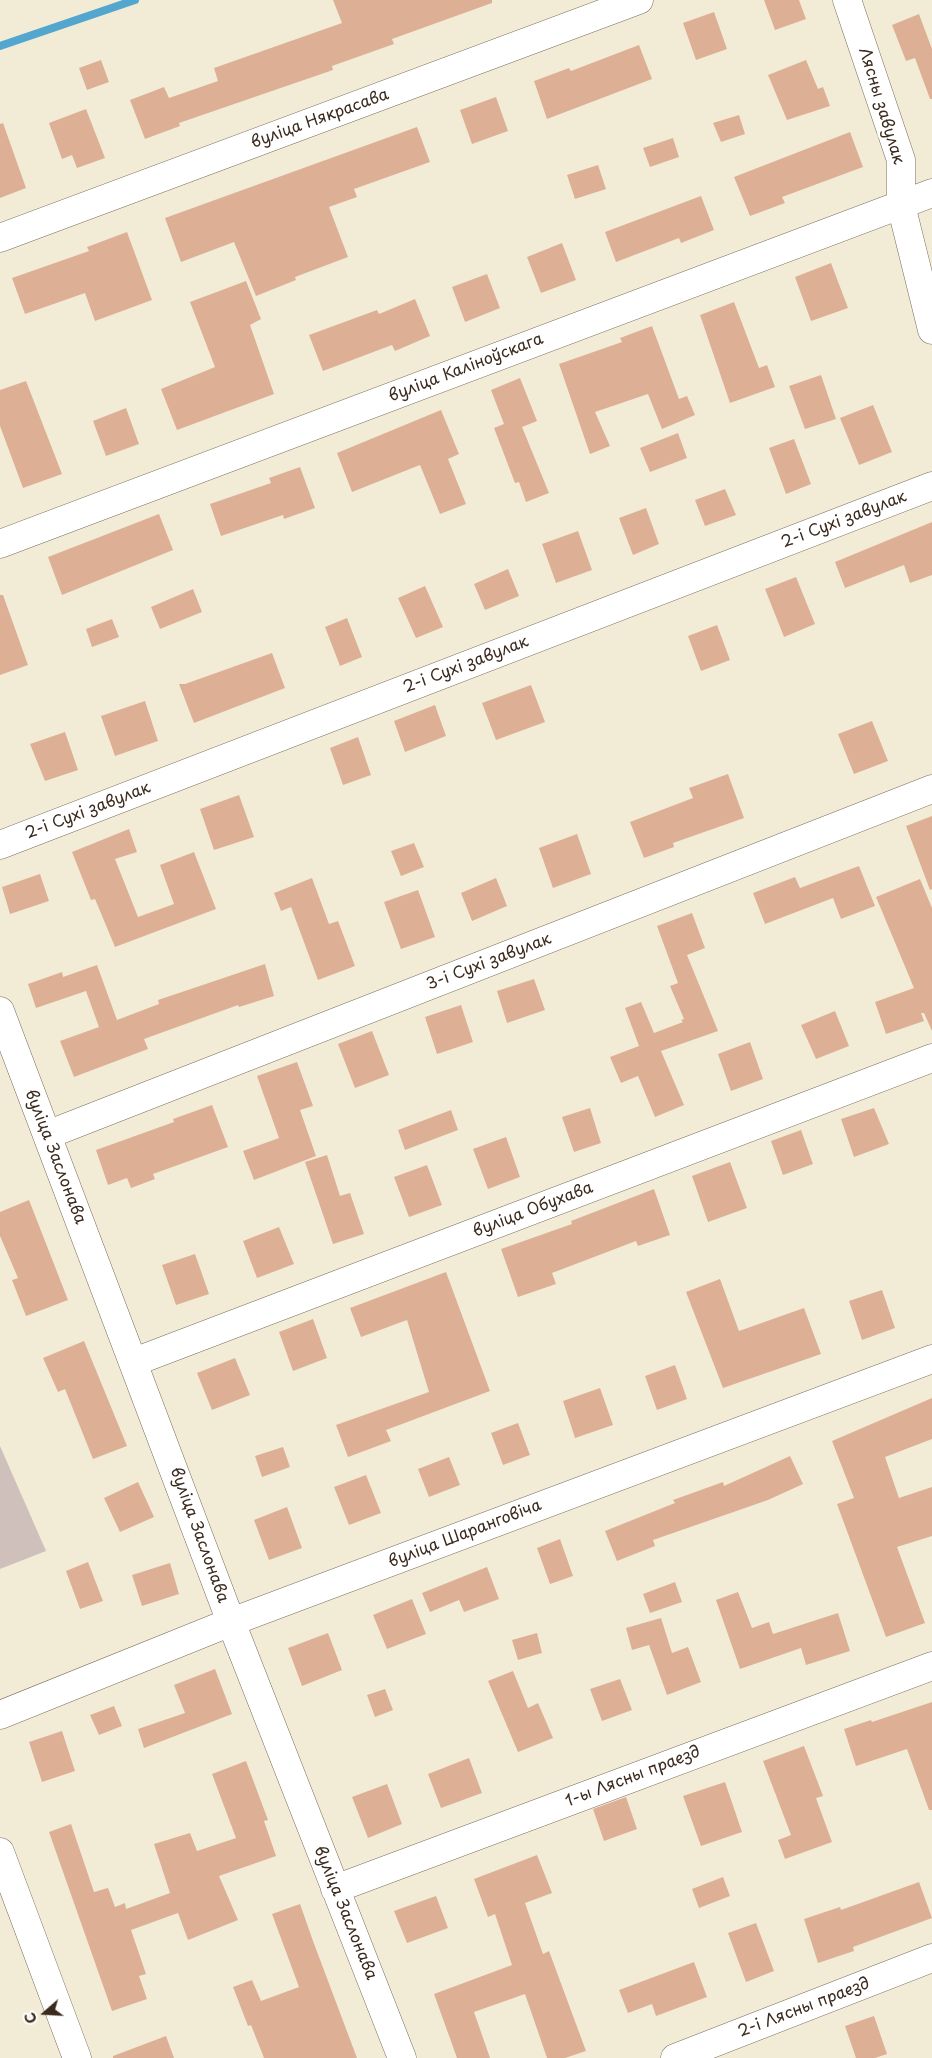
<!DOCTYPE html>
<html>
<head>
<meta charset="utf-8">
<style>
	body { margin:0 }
	#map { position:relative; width:932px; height:2058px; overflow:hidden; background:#f2ecd7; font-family:"Playpen Sans",sans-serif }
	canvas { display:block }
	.north { position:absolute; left:20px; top:1988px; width:50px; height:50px; -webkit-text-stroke:4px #fff; paint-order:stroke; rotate:251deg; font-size:14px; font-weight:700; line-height:20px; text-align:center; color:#3b2a1e }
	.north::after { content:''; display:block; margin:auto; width:18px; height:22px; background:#3b2a1e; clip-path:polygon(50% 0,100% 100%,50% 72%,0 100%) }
</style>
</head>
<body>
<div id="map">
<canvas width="932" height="2058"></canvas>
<div class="north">С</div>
</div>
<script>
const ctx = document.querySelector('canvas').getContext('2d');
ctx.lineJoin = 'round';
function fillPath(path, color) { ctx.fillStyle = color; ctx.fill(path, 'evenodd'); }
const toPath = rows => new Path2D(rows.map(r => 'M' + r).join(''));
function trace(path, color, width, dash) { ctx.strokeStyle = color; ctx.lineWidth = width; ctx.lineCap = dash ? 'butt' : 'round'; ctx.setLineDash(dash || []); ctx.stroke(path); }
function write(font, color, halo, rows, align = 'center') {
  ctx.font = font + ' "Playpen Sans",sans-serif'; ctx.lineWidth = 5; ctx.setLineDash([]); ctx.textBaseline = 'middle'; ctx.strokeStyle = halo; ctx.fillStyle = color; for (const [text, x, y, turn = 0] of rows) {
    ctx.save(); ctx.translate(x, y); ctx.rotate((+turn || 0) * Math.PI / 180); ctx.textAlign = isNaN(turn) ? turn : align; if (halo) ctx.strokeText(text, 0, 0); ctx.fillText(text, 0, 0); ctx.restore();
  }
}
fillPath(toPath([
	[0,1446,46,1551,0,1569]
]), '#cfc0bb');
trace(toPath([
	[0,46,135,0]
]), '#53a6ce', 8);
fillPath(toPath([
	[333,0,492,0,492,3,392,39,394,44,332,66,333,70,179,123,180,126,145,139,130,100,164,87,169,98,218,81,214,68,342,23],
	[764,0,799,0,806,19,775,30],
	[714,12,727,49,696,60,683,23],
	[919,14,932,49,932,99,930,99,915,58,906,61,892,25],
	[639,45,652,79,547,119,534,81,569,68,571,71],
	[101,60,109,82,87,90,79,68],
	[806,60,818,89,823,87,830,106,787,120,768,75],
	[496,97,508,131,472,144,460,110],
	[86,109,105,158,77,168,72,155,62,159,49,123],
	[739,115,745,134,721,142,713,123],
	[3,123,26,188,0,198,0,124],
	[417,127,430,162,354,189,357,197,329,207,348,257,295,277,296,280,256,296,234,242,181,262,165,218],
	[850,132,863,167,782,197,785,203,750,216,734,177],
	[673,138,679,157,650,167,643,148],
	[598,165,606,189,575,199,567,175],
	[701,196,714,230,681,243,679,238,616,262,605,232],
	[127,232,152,300,95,321,85,293,25,314,12,278,89,251,87,247],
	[562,243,576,280,541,293,527,257],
	[831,263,848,308,811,321,795,277],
	[487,274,500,308,465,322,452,287],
	[246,281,261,319,250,325,274,394,177,430,161,389,215,367,190,302],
	[415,299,430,336,395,351,392,345,323,371,309,335,377,310,379,314],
	[734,302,759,368,767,365,775,387,730,403,700,315],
	[652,326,679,399,687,396,695,415,662,429,648,394,595,412,610,446,590,454,559,364,622,342,620,338],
	[821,375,836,419,805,429,789,386],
	[520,378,537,421,522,427,549,493,526,502,519,482,515,483,494,428,504,424,491,390],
	[26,381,62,474,23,488,0,426,0,390],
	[873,405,892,452,859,465,840,418],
	[126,408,139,444,106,456,93,421],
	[441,410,459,454,448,459,466,504,440,514,420,465,352,492,337,453],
	[678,433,687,458,650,472,640,448],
	[794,439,811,484,786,494,769,448],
	[300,467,315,508,284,519,283,515,221,536,210,504,271,483,269,478],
	[725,489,736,515,705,526,695,500],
	[646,508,659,544,633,555,619,518],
	[159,514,173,550,62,595,48,557],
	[932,522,932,575,910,583,904,565,845,588,835,562],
	[578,531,592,570,556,583,542,544],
	[508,569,519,596,485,610,474,584],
	[796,577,815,624,784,637,765,589],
	[425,586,443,627,416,638,398,598],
	[193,589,202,612,160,629,151,607],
	[0,595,3,595,28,665,0,675],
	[347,618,362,657,340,666,325,627],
	[112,619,119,637,92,647,86,629],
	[717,625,730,660,701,671,688,636],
	[272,653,285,688,194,723,179,684,185,684],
	[531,685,545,722,496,740,482,703],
	[145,701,158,741,115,756,101,716],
	[435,705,446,736,405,752,394,721],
	[872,721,888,761,854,774,838,734],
	[65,732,78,770,45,781,30,744],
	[358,737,371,775,343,785,330,748],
	[728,774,744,818,673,843,674,847,644,858,630,822,693,798,689,788],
	[239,795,254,837,214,850,200,809],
	[932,816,932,889,930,890,906,826],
	[129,829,137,852,115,859,138,917,174,904,160,865,194,852,216,909,115,947,95,899,91,900,72,852],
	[577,834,591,874,553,888,539,848],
	[414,843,424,867,401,876,391,851],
	[859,866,875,906,841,919,833,898,765,924,753,893,795,877,800,888],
	[40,874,49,901,10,914,2,887],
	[312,878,329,924,338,921,355,966,318,980,291,907,281,911,274,893],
	[496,878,507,906,472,921,461,893],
	[920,879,932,908,932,1031,924,1013,921,1013,924,1021,886,1034,875,1002,914,988,876,897],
	[418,890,435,937,401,949,384,902],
	[692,913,705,948,687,955,718,1031,661,1051,684,1105,655,1117,638,1076,621,1083,610,1057,639,1046,625,1008,641,1002,654,1033,683,1022,681,1020,684,1019,670,986,678,983,657,926],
	[265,964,274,996,239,1007,238,1005,144,1039,148,1049,74,1077,60,1041,99,1027,86,991,36,1008,28,984,62,972,63,977,97,965,117,1020,159,1004,158,1000],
	[534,979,545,1010,507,1023,497,991],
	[461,1005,473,1042,437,1054,425,1017],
	[835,1011,849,1046,816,1059,801,1025],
	[372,1031,389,1075,355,1088,338,1044],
	[750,1042,763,1079,731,1091,718,1054],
	[297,1062,313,1106,300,1110,316,1156,254,1180,243,1151,279,1138,257,1076],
	[212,1105,228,1147,153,1174,155,1179,131,1188,127,1178,108,1185,96,1150,174,1122,173,1119],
	[590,1108,601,1143,574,1152,562,1117],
	[874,1108,889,1144,854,1157,841,1119],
	[451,1110,458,1130,405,1150,398,1130],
	[801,1130,813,1164,783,1175,771,1141],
	[506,1137,520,1177,488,1189,473,1149],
	[327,1155,340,1196,350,1193,364,1234,333,1244,305,1162],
	[730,1162,747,1208,708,1222,692,1176],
	[427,1165,442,1205,409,1217,394,1177],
	[654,1189,670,1235,638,1246,636,1241,552,1273,556,1284,518,1297,501,1249,572,1224,571,1221],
	[29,1200,68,1300,26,1316,12,1280,18,1278,0,1236,0,1212],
	[279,1227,294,1264,257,1278,243,1241],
	[195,1254,209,1294,176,1305,162,1265],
	[446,1272,490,1391,386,1430,391,1441,348,1457,336,1425,429,1392,407,1320,361,1337,350,1308],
	[720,1279,739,1331,804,1308,821,1354,723,1388,686,1292],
	[882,1290,895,1328,862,1340,849,1301],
	[313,1319,327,1358,293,1371,279,1332],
	[84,1341,127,1446,93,1459,65,1389,58,1392,43,1358],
	[235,1358,250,1395,212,1410,197,1373],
	[675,1365,687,1399,657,1410,645,1376],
	[600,1388,613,1425,575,1438,563,1401],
	[932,1398,932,1439,885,1457,899,1498,932,1487,932,1536,897,1547,925,1623,886,1637,837,1504,854,1498,832,1441],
	[518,1423,530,1455,503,1465,491,1433],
	[283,1447,290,1467,262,1477,255,1456],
	[790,1456,803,1484,768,1500,653,1540,655,1546,617,1561,605,1531,675,1503,673,1500,723,1482,724,1486],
	[449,1457,460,1485,429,1497,418,1469],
	[366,1475,381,1513,349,1525,334,1487],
	[138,1482,154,1517,120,1532,104,1498],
	[287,1507,302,1548,269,1560,254,1520],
	[560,1539,573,1576,550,1584,537,1548],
	[88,1562,103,1601,80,1609,66,1571],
	[170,1563,179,1594,142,1606,132,1575],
	[487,1567,499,1599,464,1612,459,1600,430,1612,422,1593],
	[675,1582,682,1602,650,1613,643,1594],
	[738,1592,752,1628,769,1622,773,1634,838,1613,850,1651,806,1665,801,1648,740,1669,716,1600],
	[412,1599,426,1634,387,1649,373,1615],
	[661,1618,672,1653,688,1647,701,1682,667,1695,649,1645,632,1650,626,1628],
	[328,1633,342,1670,302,1686,288,1648],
	[537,1633,542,1653,518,1660,512,1640],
	[215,1669,232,1714,144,1748,138,1729,185,1713,174,1685],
	[513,1671,528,1708,538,1703,553,1738,518,1752,488,1681],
	[620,1679,632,1710,602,1721,590,1689],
	[385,1689,393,1710,375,1717,367,1695],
	[932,1702,932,1810,929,1810,907,1749,856,1766,844,1729,871,1720,872,1722],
	[114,1706,122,1726,99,1735,90,1715],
	[62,1731,75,1771,42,1782,29,1742],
	[804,1746,823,1796,816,1798,832,1842,785,1859,778,1840,791,1835,763,1761],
	[469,1758,482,1793,441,1808,428,1774],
	[246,1761,268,1820,264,1821,276,1856,219,1876,238,1920,188,1940,178,1913,131,1930,146,1974,139,1976,147,1999,112,2011,49,1832,71,1824,94,1892,108,1888,115,1907,125,1903,126,1909,170,1893,154,1844,190,1833,197,1851,236,1838,212,1774],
	[725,1782,742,1832,701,1846,683,1796],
	[387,1784,402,1824,368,1838,352,1797],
	[626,1797,637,1829,604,1841,593,1809],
	[537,1855,552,1893,525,1903,543,1954,549,1951,586,2051,565,2058,547,2058,525,1994,474,2012,490,2058,457,2058,434,1994,512,1965,495,1914,488,1917,474,1879],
	[723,1877,730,1896,699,1908,692,1889],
	[919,1882,932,1918,853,1947,854,1951,818,1963,804,1919,840,1907,841,1910],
	[436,1896,448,1928,407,1943,394,1911],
	[300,1904,313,1941,357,2058,264,2058,251,2025,248,2026,233,1987,252,1980,261,2001,299,1987,272,1914],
	[756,1923,774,1971,746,1982,728,1933],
	[694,1962,707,1997,656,2016,652,2004,628,2013,619,1990],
	[874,2016,887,2054,875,2058,856,2058,845,2026],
	[166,2036,174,2058,113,2058,113,2056]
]), '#ddb096');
const minor = toPath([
	[847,0,901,160,901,205,932,330],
	[0,238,639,0],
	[0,544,932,193],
	[0,845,932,486],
	[0,1011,231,1622,402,2058],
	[47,1135,932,789],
	[134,1362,932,1058],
	[0,1715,231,1622,932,1359],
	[0,1852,77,2058],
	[335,1889,932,1666],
	[675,2058,932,1958]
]);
trace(minor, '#7b6e5f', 29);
trace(minor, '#fff', 28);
write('16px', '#3b2a1e', '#fff', [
	["Лясны завулак",881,106,73],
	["вуліца Някрасава",320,119,-20],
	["вуліца Каліноўскага",466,368,-21],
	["2-і Сухі завулак",844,520,-21],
	["2-і Сухі завулак",466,665,-21],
	["2-і Сухі завулак",88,811,-21],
	["3-і Сухі завулак",489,962,-21],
	["вуліца Заслонава",55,1157,69],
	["вуліца Обухава",533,1210,-21],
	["вуліца Шаранговіча",465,1534,-21],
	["вуліца Заслонава",199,1535,70],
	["1-ы Лясны праезд",633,1777,-21],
	["вуліца Заслонава",345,1913,68],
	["2-і Лясны праезд",804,2008,-21]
]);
</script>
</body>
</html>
